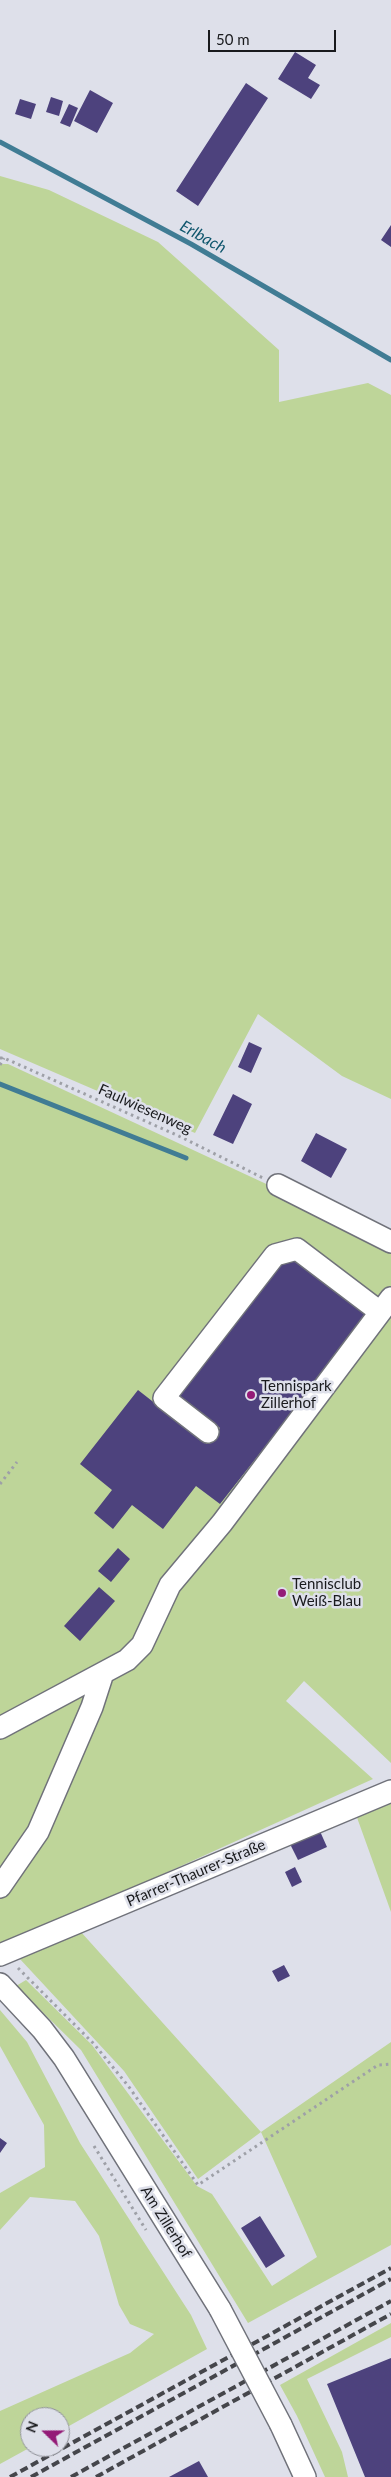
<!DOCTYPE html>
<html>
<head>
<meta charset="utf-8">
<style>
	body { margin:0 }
	#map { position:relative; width:391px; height:2477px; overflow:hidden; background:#dee0ea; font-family:Lato,sans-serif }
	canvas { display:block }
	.north { position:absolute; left:20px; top:2407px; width:50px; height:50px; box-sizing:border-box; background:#dee0ea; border:1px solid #8f9198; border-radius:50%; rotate:292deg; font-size:14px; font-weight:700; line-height:20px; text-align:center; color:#191a1d }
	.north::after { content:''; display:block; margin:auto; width:18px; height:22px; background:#941b77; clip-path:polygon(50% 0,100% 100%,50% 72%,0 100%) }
	.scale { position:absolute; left:208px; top:30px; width:128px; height:22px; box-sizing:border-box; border:2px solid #191a1d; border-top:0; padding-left:6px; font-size:15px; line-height:18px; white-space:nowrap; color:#191a1d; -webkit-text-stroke:4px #dee0ea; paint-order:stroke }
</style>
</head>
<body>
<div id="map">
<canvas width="391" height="2477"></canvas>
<div class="north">N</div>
<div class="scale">50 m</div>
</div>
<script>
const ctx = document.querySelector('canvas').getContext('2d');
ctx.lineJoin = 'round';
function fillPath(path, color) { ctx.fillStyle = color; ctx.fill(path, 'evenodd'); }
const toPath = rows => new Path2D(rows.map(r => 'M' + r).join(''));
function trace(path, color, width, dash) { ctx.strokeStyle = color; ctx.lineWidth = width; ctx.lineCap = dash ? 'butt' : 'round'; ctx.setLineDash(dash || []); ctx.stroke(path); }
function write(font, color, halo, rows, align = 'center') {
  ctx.font = font + ' Lato,sans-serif'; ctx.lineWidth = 5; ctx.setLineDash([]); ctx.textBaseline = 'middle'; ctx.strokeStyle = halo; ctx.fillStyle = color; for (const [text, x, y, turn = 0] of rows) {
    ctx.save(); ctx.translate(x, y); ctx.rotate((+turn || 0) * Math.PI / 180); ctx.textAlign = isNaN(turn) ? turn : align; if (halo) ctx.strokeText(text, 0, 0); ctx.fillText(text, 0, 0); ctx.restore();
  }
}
fillPath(toPath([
	[0,176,49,190,158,242,279,350,279,402,368,383,391,395,391,1099,342,1076,258,1014,195,1133,0,1049],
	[0,1064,8,1064,290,1195,391,1232,391,1763,304,1681,286,1701,373,1779,0,1948],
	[391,1798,391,1912,355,1812],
	[81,1932,261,2132,391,2042,391,2245,248,2323,81,2050,16,1986,26,1980,92,2045,197,2186,212,2194,272,2286,317,2257,261,2132,198,2179,124,2071,19,1958],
	[0,2010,27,2042,80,2143,191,2315,207,2349,60,2431,60,2417,30,2417,31,2447,0,2464,0,2411,130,2353,154,2334,130,2324,119,2305,99,2236,75,2201,30,2197,0,2230,0,2193,45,2167,44,2125,0,2046],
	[391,2323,391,2337,307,2379,342,2452,348,2477,325,2477,297,2416,280,2385]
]), '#bed599');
trace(toPath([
	[0,142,191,244,391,360],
	[0,1084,186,1158]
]), '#407c94', 5);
fillPath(toPath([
	[295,52,316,65,308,78,320,85,311,99,278,79],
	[246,83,268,98,198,206,176,191],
	[90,90,113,103,97,133,74,121],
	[51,97,63,101,59,116,46,112],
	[20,99,36,104,31,119,15,114],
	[69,104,78,108,70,127,60,123],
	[391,225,391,247,381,240],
	[249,1042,262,1048,251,1073,238,1067],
	[233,1094,252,1104,233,1144,213,1135],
	[316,1133,347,1149,331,1178,301,1161],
	[295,1252,371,1312,220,1504,196,1486,163,1529,132,1505,113,1529,94,1513,112,1490,80,1464,138,1390,207,1444,220,1428,173,1391,280,1255],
	[118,1548,130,1559,111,1582,98,1571],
	[99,1587,115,1601,80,1641,64,1626],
	[319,1829,327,1847,298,1860,289,1842],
	[295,1867,302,1882,292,1887,285,1872],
	[284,1965,290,1976,278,1982,272,1971],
	[0,2138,7,2143,0,2153],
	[260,2216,285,2256,266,2268,241,2228],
	[391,2358,391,2477,365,2477,327,2384],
	[199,2461,208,2477,169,2477]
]), '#4d427d');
const minor = toPath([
	[278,1185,391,1242],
	[208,1432,164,1398,275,1255,297,1249,380,1312],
	[0,1728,127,1660,142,1645,170,1585,222,1523,391,1298],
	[0,1887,38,1832,92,1707,103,1673],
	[0,1955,391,1791],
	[0,1984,42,2029,64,2058,220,2309],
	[281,2425,305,2477]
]);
trace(minor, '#70727a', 24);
trace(toPath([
	[0,1058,4,1058,181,1137,263,1178],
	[0,1065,4,1058],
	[0,1484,17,1462],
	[18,1968,94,2044,129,2087,198,2185,378,2065,391,2064],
	[94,2146,146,2230]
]), '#9ea0a7', 3, [2.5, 4]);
trace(minor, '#fff', 21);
trace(toPath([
	[10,2477,391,2268],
	[31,2477,391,2279],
	[71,2477,391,2301],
	[96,2477,391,2314]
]), '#45464b', 4, [8, 4]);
const minorBridge = toPath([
	[220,2309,281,2425]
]);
trace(minorBridge, '#70727a', 24, []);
trace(minorBridge, '#fff', 21);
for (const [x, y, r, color] of [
	[251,1395,5,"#941b77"],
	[282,1593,5,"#941b77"]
]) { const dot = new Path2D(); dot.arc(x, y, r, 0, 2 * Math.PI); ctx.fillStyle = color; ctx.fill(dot); trace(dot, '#dee0ea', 2); }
write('15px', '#191a1d', '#dee0ea', [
	["Faulwiesenweg",145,1109,24],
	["Pfarrer-Thaurer-Straße",196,1873,-23],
	["Am Zillerhof",166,2222,58]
]);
write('15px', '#191a1d', '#dee0ea', [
	["Tennispark",261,1386],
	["Zillerhof",261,1403],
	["Tennisclub",292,1584],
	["Weiß-Blau",292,1601]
], 'left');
write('italic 16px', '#0e556c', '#dee0ea', [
	["Erlbach",203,237,29]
]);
</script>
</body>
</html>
